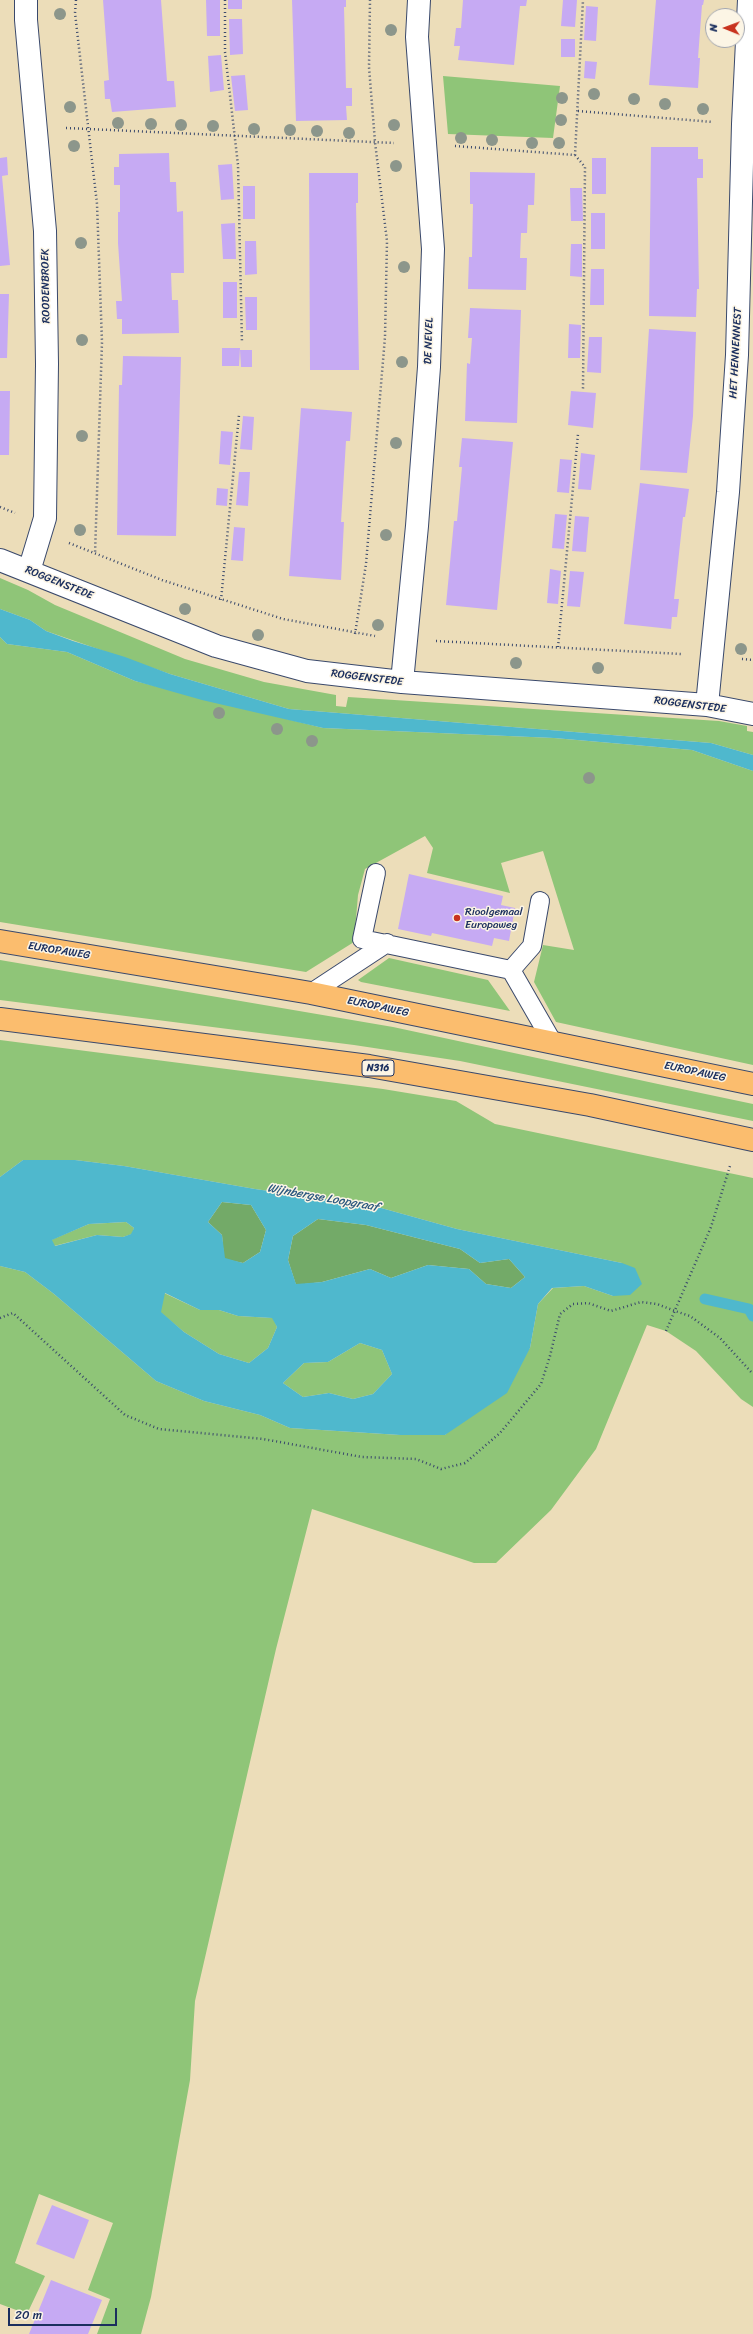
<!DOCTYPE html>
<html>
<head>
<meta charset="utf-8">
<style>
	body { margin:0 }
	#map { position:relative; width:753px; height:2334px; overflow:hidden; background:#ecddb9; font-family:Sriracha,sans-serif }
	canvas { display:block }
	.north { position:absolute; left:705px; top:8px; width:40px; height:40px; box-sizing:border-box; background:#fcf5e5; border:1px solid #a2a6af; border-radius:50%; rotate:271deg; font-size:11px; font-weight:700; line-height:16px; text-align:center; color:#1b2f5e }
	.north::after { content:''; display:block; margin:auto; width:14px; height:18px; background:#c8321e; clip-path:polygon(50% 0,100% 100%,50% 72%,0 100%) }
	.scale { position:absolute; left:8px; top:2308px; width:109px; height:18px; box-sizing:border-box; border:2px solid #1b2f5e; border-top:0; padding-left:5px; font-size:12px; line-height:14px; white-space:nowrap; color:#1b2f5e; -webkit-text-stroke:3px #fcf5e5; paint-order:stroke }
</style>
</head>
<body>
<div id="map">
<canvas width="753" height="2334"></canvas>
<div class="north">N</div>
<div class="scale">20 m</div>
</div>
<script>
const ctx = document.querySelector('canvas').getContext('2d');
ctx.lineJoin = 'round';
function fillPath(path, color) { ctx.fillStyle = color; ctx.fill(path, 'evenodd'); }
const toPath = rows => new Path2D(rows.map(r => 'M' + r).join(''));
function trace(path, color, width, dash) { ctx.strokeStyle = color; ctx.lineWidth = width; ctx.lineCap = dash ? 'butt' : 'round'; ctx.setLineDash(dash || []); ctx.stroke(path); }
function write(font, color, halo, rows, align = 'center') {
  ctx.font = font + ' Sriracha,sans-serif'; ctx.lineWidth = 3; ctx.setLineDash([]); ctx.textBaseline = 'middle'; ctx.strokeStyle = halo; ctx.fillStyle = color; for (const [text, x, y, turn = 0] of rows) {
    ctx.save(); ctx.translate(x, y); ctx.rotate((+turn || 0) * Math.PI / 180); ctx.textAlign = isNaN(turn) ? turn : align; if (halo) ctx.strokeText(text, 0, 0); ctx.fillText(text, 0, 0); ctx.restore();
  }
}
fillPath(toPath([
	[443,76,560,86,553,138,448,134],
	[0,578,28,590,55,605,185,659,264,682,336,695,336,706,346,707,348,697,719,721,747,726,747,731,753,732,753,755,711,743,289,709,170,674,46,631,30,620,0,609],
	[0,637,7,644,67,652,135,681,323,728,554,738,692,750,753,771,753,1065,556,1022,534,982,543,945,574,950,543,851,501,863,510,893,427,873,433,848,425,836,365,869,358,895,354,942,306,972,0,922],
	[389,958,488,980,510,1011,361,982,358,980],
	[0,960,393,1027,658,1084,753,1104,753,1121,460,1061,354,1045,0,1000],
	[0,1040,383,1089,456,1101,495,1124,753,1178,753,1407,741,1399,696,1351,666,1331,647,1325,596,1449,551,1510,496,1563,474,1563,312,1509,276,1649,195,2001,190,2080,151,2297,141,2334,97,2334,110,2299,88,2290,113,2223,39,2194,15,2263,45,2276,27,2314,0,2304,0,1266,25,1272,54,1294,156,1381,204,1401,260,1415,290,1428,400,1435,445,1435,530,1348,538,1304,553,1288,584,1286,613,1296,622,1263,457,1229,374,1206,255,1189,124,1166,75,1160,23,1160,0,1177],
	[126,1222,134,1228,132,1234,123,1237,97,1235,54,1246,51,1240,89,1224],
	[164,1293,200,1310,219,1310,238,1316,273,1318,277,1327,268,1348,249,1363,219,1354,184,1332,160,1312],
	[360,1343,382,1350,392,1374,373,1394,353,1399,329,1393,303,1397,283,1383,304,1363,328,1362]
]), '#8fc578');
fillPath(toPath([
	[222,1202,251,1205,266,1230,260,1252,243,1263,224,1259,222,1235,208,1222],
	[318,1219,366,1225,460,1249,480,1263,509,1259,525,1277,511,1288,486,1284,469,1269,428,1265,391,1278,370,1269,322,1282,296,1285,288,1260,293,1236]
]), '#73aa68');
fillPath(toPath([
	[0,609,30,620,46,631,73,641,125,657,170,674,289,709,711,743,753,755,753,771,692,750,554,738,323,728,202,700,135,681,67,652,7,644,0,637],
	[23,1160,75,1160,124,1166,255,1189,374,1206,457,1229,622,1263,635,1268,642,1284,630,1295,613,1296,584,1286,552,1288,538,1304,530,1348,507,1393,445,1435,400,1435,290,1428,260,1415,204,1401,156,1381,54,1294,25,1272,0,1266,0,1177],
	[222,1202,251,1205,266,1230,260,1252,243,1263,225,1258,222,1235,208,1222],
	[318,1219,366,1225,460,1249,480,1263,509,1259,525,1277,511,1288,486,1284,469,1269,428,1265,391,1278,370,1269,322,1282,296,1284,288,1260,293,1236],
	[126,1222,134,1228,131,1234,123,1237,97,1235,55,1246,52,1240,89,1224],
	[165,1293,200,1310,219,1310,238,1316,272,1318,277,1327,268,1348,249,1363,219,1354,184,1332,161,1312],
	[360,1343,382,1350,392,1374,373,1394,353,1399,329,1393,303,1397,283,1383,304,1363,328,1362]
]), '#4fb8cd');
trace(toPath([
	[705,1299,749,1309,753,1316]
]), '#4fb8cd', 11);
fillPath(toPath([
	[103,0,161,0,167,81,174,81,176,107,112,112,110,99,105,99,104,81,109,80],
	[206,0,220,0,220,36,207,36],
	[228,0,242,0,242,9,228,9],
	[292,0,346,0,346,7,344,7,346,88,352,88,352,106,346,106,347,120,296,121],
	[463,0,527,0,526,6,520,6,514,65,458,60,460,46,454,46,456,28,461,28],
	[563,0,577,0,575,27,561,26],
	[656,0,704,0,703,5,702,5,698,58,700,58,698,88,649,85],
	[586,6,598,7,596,41,584,40],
	[229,19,242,19,243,54,230,55],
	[561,39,575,39,575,57,561,57],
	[221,55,224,90,210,92,208,56],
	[585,61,597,62,595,79,584,78],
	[245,75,248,110,235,111,231,76],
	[651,147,698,147,698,159,703,159,703,178,697,178,699,289,697,289,696,317,649,316],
	[169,153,170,182,176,182,177,212,183,211,184,273,171,273,172,300,178,300,179,333,122,334,122,319,117,319,116,301,122,301,118,243,118,212,120,212,120,185,114,185,114,167,119,167,119,154],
	[7,157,8,175,2,176,10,265,0,266,0,158],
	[592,158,606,158,606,194,592,194],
	[232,164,234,199,221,200,218,165],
	[470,172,535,173,534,205,528,205,527,233,521,233,520,258,527,258,526,290,468,289,469,257,472,257,473,204,470,204],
	[309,173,358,173,358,203,356,203,359,370,310,370],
	[243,186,255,186,255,219,243,219],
	[570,188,582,188,583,221,571,221],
	[591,213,605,213,605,249,591,249],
	[235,223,236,259,223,259,221,224],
	[245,241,256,241,257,274,245,275],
	[571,244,582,244,582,277,570,276],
	[591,269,604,269,604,305,590,305],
	[223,282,237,282,237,318,223,318],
	[0,294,9,294,7,358,0,358],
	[245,297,257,297,257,330,246,330],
	[470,308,521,310,517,423,465,421,467,363,470,364,472,338,468,338],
	[569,324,581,325,580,358,568,358],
	[649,329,696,332,693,416,687,473,640,470],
	[589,337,602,337,601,373,587,372],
	[222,348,240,348,239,366,222,366],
	[240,350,252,350,252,367,241,367],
	[123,356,181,357,176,536,117,535,119,385,122,385],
	[0,391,10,391,9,455,0,455],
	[571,391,596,393,593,428,568,425],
	[301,408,352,412,350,441,346,441,341,522,344,522,341,580,289,576],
	[243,416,254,417,252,450,240,449],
	[221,431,233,432,230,465,219,464],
	[462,438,513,442,497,610,446,605,454,521,457,521,462,467,459,467],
	[581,453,595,455,591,490,578,489],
	[560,459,572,460,569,493,557,492],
	[239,472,250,472,248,506,236,505],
	[640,483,689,489,685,517,683,517,674,599,679,599,677,617,672,617,671,629,624,624],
	[217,488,228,489,227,506,216,505],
	[555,514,567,515,564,549,552,548],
	[575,516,589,517,586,552,572,551],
	[234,527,245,528,243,561,231,560],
	[550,569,561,571,558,604,547,603],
	[570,571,584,572,580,607,567,606],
	[409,874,503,896,501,905,515,908,509,941,494,938,492,946,432,933,431,936,398,929],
	[52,2205,89,2220,74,2259,36,2244],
	[51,2280,102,2300,88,2334,29,2334]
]), '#c6aaf3');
const service = toPath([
	[376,873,362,939,511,970,553,1043],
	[511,970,532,946,540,901],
	[311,993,387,943]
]);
const minor = toPath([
	[26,0,26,20,45,231,47,364,45,518,29,571],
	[0,560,216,646,307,671,402,682,707,705,753,714],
	[402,682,417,526,429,367,433,249,417,37,419,0],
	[707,705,728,492,737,355,743,124,749,0]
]);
const primary = toPath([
	[0,941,311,993,753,1084],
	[0,1019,369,1066,590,1105,753,1140]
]);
trace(service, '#3a496c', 20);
trace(minor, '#3a496c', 24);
trace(primary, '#3a496c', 24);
trace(toPath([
	[76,0,75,13,97,204,102,342,95,554],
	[225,0,225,52,238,165,242,343],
	[578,111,713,122],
	[66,128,394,143],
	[455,146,575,155,583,0],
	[575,155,585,167,583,389],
	[0,507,15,513],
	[69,543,162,580,283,619,375,636],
	[221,600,239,415],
	[355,634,366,564,385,337,387,241,375,142,369,67,370,0],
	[436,641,681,654],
	[558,647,578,434],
	[742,659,753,660],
	[0,1318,13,1313,125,1415,159,1429,263,1439,362,1457,416,1459,441,1469,465,1463,500,1433,541,1384,550,1356,560,1314,573,1304,588,1303,611,1311,641,1302,657,1304,675,1311,690,1316,720,1338,753,1374],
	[666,1331,711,1227,730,1166]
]), '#3a496c', 2.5, [1, 3]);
trace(service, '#fff', 18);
trace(minor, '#fff', 22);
trace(primary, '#fbbd6e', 22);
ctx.fillStyle = '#8c968b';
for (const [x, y] of [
	[60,14],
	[391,30],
	[594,94],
	[562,98],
	[634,99],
	[665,104],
	[70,107],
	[703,109],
	[561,120],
	[118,123],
	[151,124],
	[181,125],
	[394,125],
	[213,126],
	[254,129],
	[290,130],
	[317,131],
	[349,133],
	[461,138],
	[492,140],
	[532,143],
	[559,143],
	[74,146],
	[396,166],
	[81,243],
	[404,267],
	[82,340],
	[402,362],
	[82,436],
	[396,443],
	[80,530],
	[386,535],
	[185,609],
	[378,625],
	[258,635],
	[741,649],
	[516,663],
	[598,668],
	[219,713],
	[277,729],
	[312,741],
	[589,778]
]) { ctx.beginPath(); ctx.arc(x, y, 6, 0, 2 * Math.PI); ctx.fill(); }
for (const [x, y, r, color] of [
	[457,918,4,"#c8321e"]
]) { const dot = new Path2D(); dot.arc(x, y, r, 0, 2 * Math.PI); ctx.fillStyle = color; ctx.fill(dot); trace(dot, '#fcf5e5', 1.5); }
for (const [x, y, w] of [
	[378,1068,32]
]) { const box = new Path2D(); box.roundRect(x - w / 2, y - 8, w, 16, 3); ctx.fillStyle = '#fcf5e5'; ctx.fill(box); trace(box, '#1b2f5e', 1); }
write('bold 10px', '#1b2f5e', null, [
	["N316",378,1068]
]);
write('11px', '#1b2f5e', '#fcf5e5', [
	["ROODENBROEK",46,286,-91],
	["DE NEVEL",429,341,-88],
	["HET HENNENNEST",736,353,-87],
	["ROGGENSTEDE",59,583,22],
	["ROGGENSTEDE",367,678,7],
	["ROGGENSTEDE",690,705,7],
	["EUROPAWEG",59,951,9],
	["EUROPAWEG",378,1007,12],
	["EUROPAWEG",695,1072,12]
]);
write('11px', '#1b2f5e', '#fcf5e5', [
	["Rioolgemaal",465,912],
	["Europaweg",465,925]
], 'left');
write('italic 12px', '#2b587f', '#fcf5e5', [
	["Wijnbergse Loopgraaf",323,1198,10]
]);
</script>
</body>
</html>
